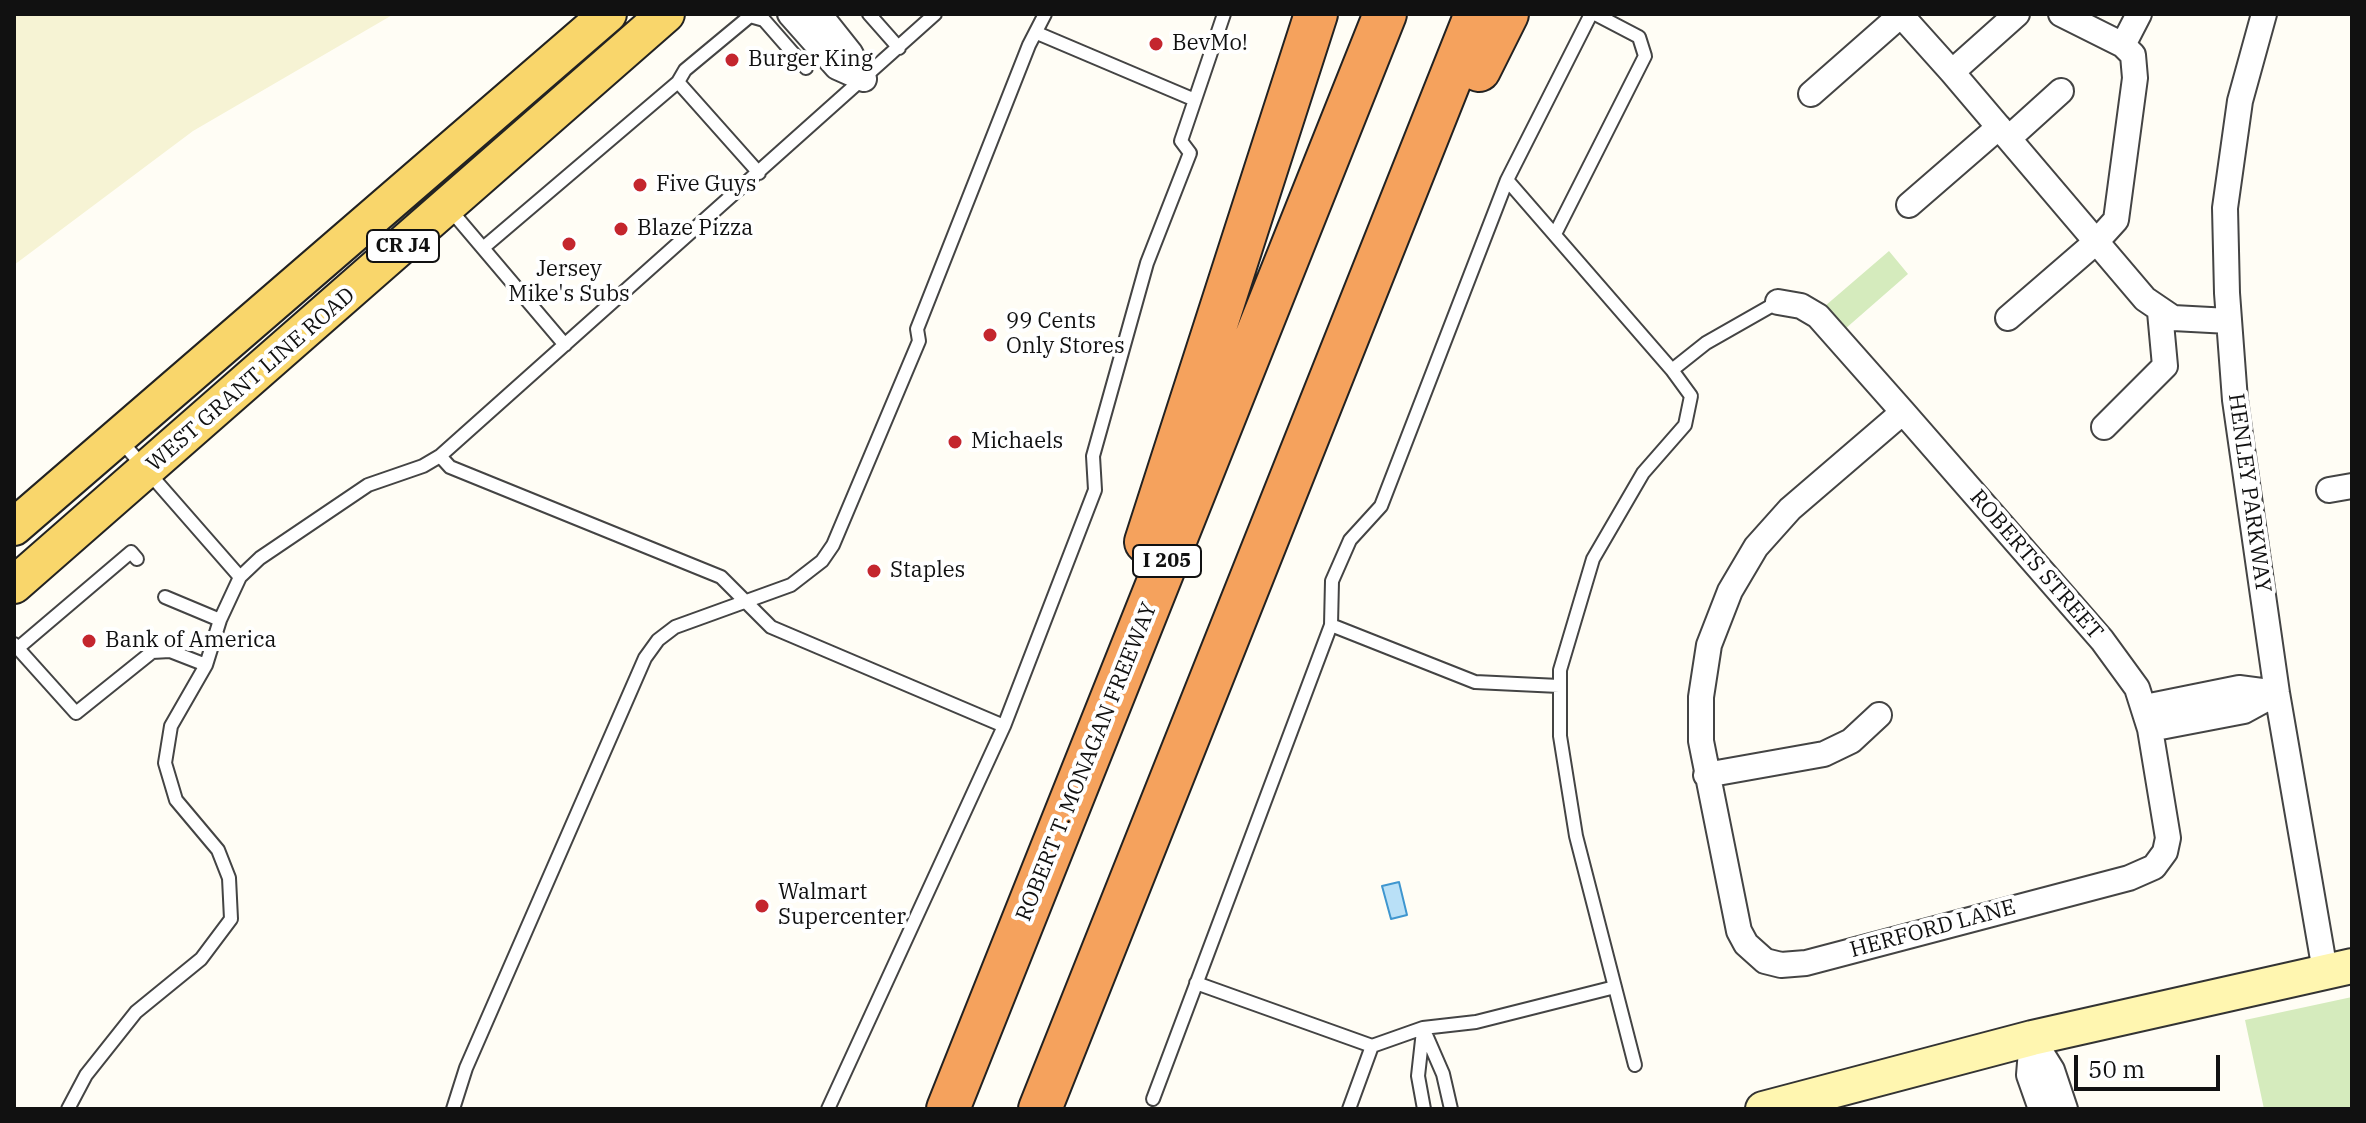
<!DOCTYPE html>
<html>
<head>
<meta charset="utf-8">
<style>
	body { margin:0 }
	#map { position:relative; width:2366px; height:1123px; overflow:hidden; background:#fffdf5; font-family:"IBM Plex Serif",serif }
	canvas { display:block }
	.frame { position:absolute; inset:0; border:16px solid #111; pointer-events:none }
	.scale { position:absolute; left:2074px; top:1055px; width:146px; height:36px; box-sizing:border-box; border:4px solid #111; border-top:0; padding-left:10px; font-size:24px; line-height:28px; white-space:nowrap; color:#111; -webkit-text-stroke:6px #fff; paint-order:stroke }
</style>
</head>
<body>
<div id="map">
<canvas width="2366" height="1123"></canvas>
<div class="frame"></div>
<div class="scale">50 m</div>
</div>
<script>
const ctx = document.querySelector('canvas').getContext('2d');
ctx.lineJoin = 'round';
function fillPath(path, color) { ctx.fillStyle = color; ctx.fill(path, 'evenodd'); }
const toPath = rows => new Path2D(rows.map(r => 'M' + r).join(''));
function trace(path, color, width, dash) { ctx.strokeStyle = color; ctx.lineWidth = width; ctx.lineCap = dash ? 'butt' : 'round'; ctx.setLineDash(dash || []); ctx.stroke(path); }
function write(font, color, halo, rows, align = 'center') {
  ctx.font = font + ' "IBM Plex Serif",serif'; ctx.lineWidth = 8; ctx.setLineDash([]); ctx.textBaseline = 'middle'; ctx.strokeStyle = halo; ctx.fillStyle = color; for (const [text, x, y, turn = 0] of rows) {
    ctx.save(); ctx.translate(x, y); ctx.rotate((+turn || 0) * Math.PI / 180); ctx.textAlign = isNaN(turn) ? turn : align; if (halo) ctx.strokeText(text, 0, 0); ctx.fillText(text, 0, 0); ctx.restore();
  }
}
fillPath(toPath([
	[14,14,394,14,193,131,14,265]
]), '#f6f3d4');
fillPath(toPath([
	[1889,251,1908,274,1845,329,1825,306],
	[2352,997,2352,1109,2264,1109,2245,1020]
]), '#d5ebbd');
const water = toPath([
	[1399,882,1407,915,1391,919,1382,886,1399,882]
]);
fillPath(water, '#b9e0f7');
trace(water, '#3f96cf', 2);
const lane = toPath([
	[869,14,899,48],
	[1591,14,1507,180,1672,370,1706,343,1778,302],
	[1037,33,1195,100],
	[678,82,685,70,750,16,764,20,806,68],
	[1507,180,1381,506,1350,540,1332,581,1331,625,1475,682,1559,686],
	[448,207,565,345],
	[1555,234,1645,56,1639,37,1595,14],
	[483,248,678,82,759,173],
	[121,441,240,577],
	[440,456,450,467,721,577,771,627,1004,726],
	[165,597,220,620],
	[14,644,76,713,152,652,170,651,206,665],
	[18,648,131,552,137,559],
	[1196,983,1372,1046,1349,1109],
	[1423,1028,1443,1074,1451,1109],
	[1423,1031,1418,1076,1424,1109],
	[1372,1046,1423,1028,1476,1022,1615,987],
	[1635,1065,1576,836,1560,736,1560,670,1593,559,1643,473,1685,425,1691,396,1672,370],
	[1153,1099,1331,625],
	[68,1109,86,1075,136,1012,201,959,231,919,229,878,218,850,176,800,165,763,171,726,206,665,220,620,240,577,260,558,368,485,423,466,440,456,935,14],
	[453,1109,466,1068,645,658,658,640,675,627,791,585,822,561,833,545,919,341,917,329,1029,45,1045,14],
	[828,1109,1004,726,1095,490,1093,456,1147,263,1190,153,1181,141,1224,14]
]);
const street = toPath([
	[790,14,837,67,864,79],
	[819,14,850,53,864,79],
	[1900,14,1952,72,2017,14],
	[2264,14,2240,101,2225,208,2227,293,2235,400,2277,693,2325,971],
	[2123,45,2139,14],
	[1952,72,2145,299,2173,318,2229,321],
	[1811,94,1902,14],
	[2009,138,2061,91],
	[1909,205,1999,127],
	[1778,302,1801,306,1818,316,1903,412,2102,640,2137,688,2150,729,2168,838,2165,852,2154,867,2129,878,1806,963,1781,965,1765,961,1746,944,1739,931,1701,741,1701,697,1709,645,1730,591,1756,547,1790,509,1903,412],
	[2008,318,2096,242,2116,220,2135,78,2133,55,2123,45,2061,14],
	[2104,427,2165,366,2160,312],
	[2329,490,2352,486],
	[2145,707,2239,688,2277,693],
	[2150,729,2244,711,2277,693],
	[1706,775,1824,754,1851,741,1879,715],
	[2032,1038,2052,1070,2065,1109],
	[2032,1038,2029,1075,2041,1109]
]);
const secondary = toPath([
	[1763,1109,2032,1038,2352,966]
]);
const primary = toPath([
	[14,527,608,14],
	[14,585,666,14]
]);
const highway = toPath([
	[1479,70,1507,14],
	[1146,542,1316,14],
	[948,1109,1385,14],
	[1040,1109,1476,14]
]);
trace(lane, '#444', 16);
trace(street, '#444', 28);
trace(secondary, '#333', 38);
trace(primary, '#222', 40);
trace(highway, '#222', 46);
trace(lane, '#fff', 12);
trace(street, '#fff', 24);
trace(secondary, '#fff6b0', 34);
trace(primary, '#f9d66b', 36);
trace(highway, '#f5a25d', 42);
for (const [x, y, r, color] of [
	[1156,44,8,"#c4262e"],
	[732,60,8,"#c4262e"],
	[640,185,8,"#c4262e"],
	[621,229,8,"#c4262e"],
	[569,244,8,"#c4262e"],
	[990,335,8,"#c4262e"],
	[955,442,8,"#c4262e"],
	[874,571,8,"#c4262e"],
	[89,641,8,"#c4262e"],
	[762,906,8,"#c4262e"]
]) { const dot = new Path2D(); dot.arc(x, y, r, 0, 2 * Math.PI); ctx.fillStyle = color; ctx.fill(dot); trace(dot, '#fff', 3); }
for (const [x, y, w] of [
	[403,246,72],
	[1167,561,68]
]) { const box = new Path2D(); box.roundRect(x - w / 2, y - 16, w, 32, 6); ctx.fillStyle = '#fff'; ctx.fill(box); trace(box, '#111', 2); }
write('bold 20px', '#111', null, [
	["CR J4",403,246],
	["I 205",1167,561]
]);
write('22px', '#111', '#fff', [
	["BevMo!",1172,44],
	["Burger King",748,60],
	["Five Guys",656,185],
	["Blaze Pizza",637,229],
	["Jersey",569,270,"center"],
	["Mike's Subs",569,295,"center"],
	["99 Cents",1006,322],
	["Only Stores",1006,347],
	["Michaels",971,442],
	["Staples",890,571],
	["Bank of America",105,641],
	["Walmart",778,893],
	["Supercenter",778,918]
], 'left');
write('22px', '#111', '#fff', [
	["WEST GRANT LINE ROAD",251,380,-41],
	["HENLEY PARKWAY",2249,493,82],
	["ROBERTS STREET",2036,565,49],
	["ROBERT T. MONAGAN FREEWAY",1087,762,-68],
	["HERFORD LANE",1933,929,-15]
]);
</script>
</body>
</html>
